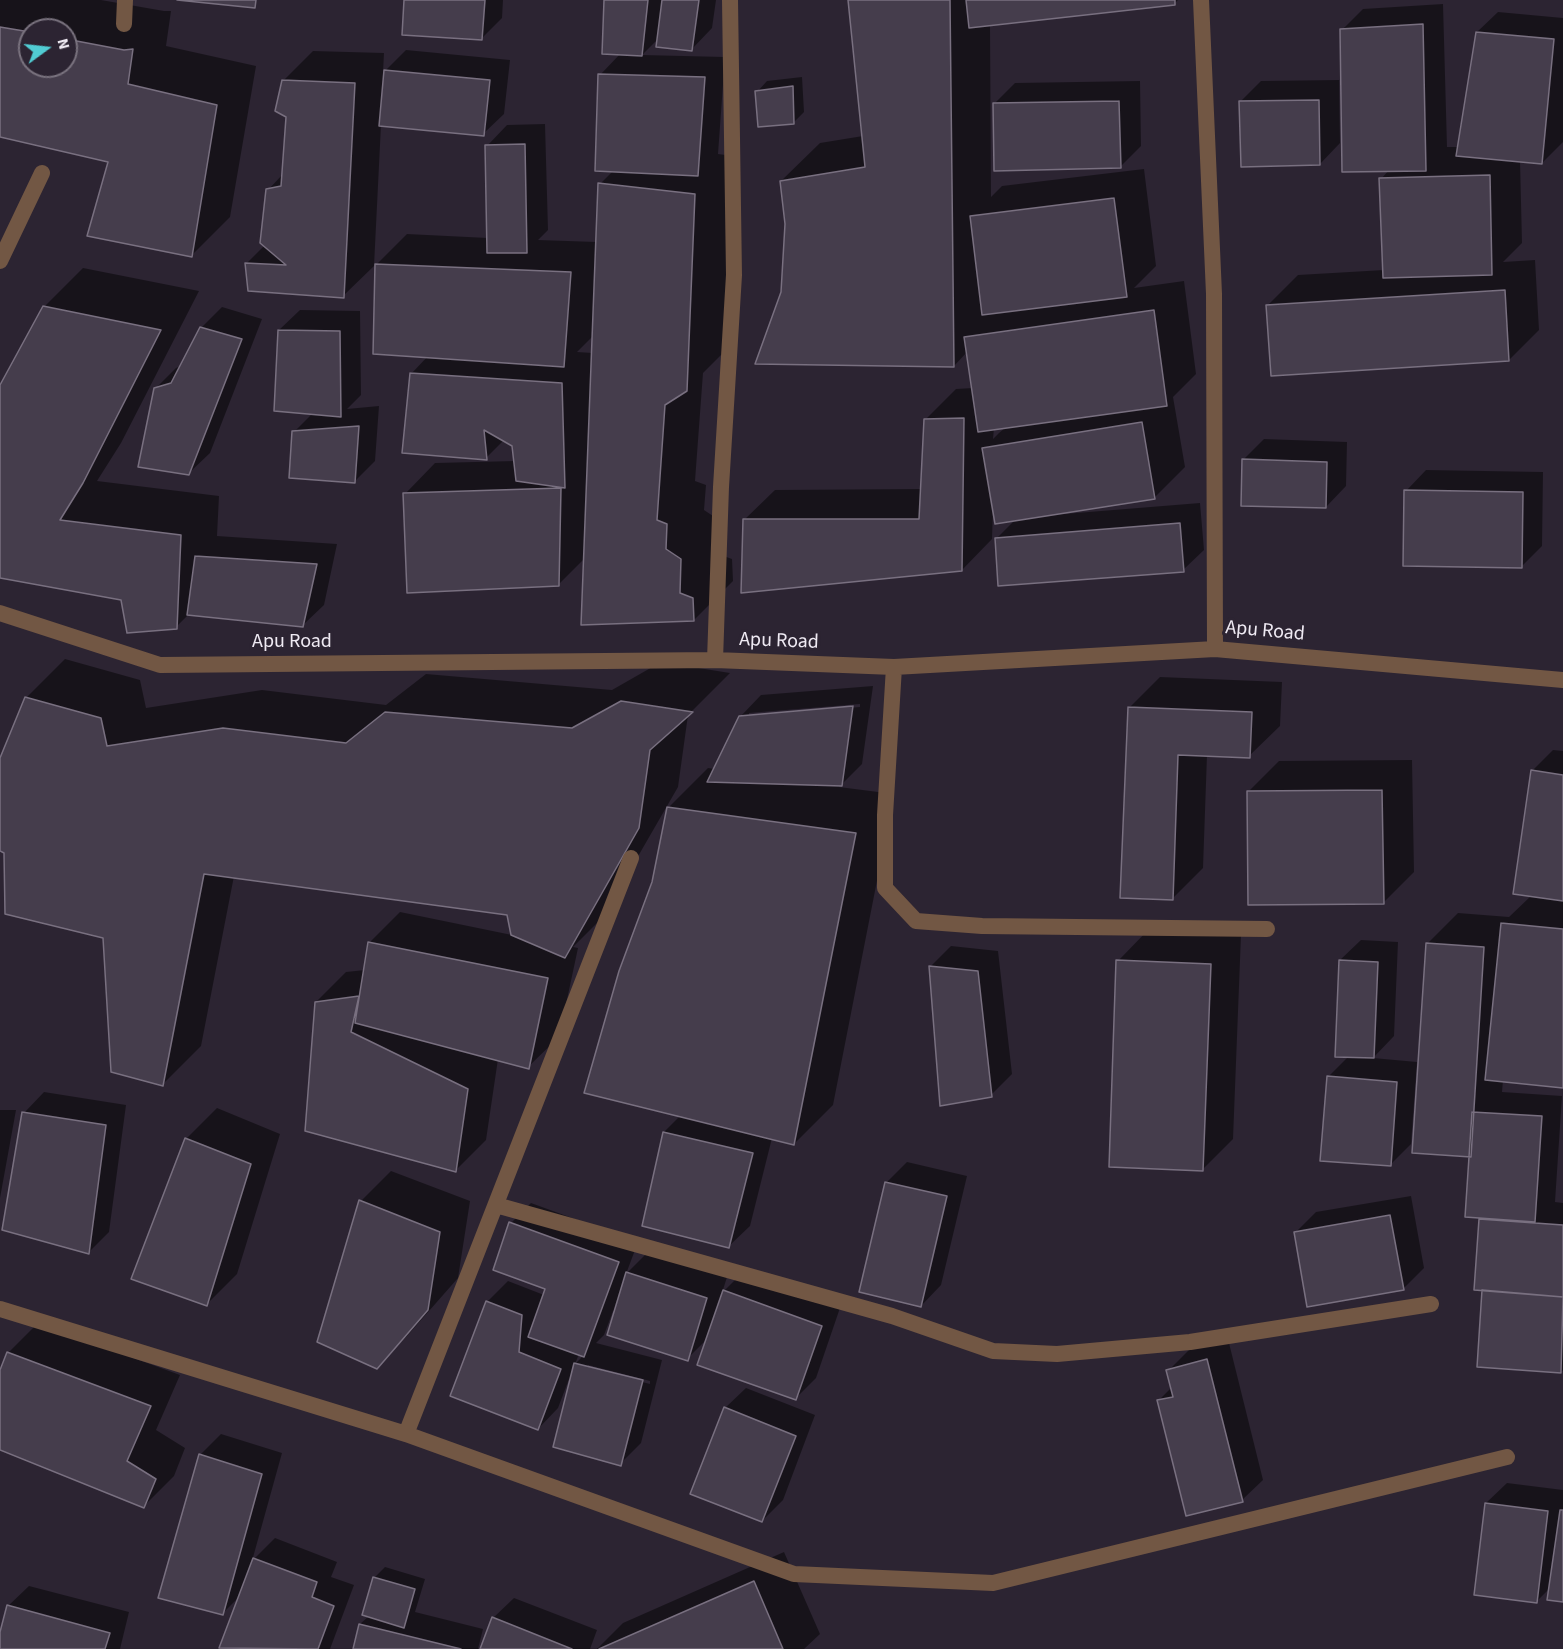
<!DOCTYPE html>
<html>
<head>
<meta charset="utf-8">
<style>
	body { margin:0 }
	#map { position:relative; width:1563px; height:1649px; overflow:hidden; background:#2c2432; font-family:"Source Sans 3",sans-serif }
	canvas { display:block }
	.north { position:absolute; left:18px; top:18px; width:60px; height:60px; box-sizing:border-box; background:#2c2432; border:2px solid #7a737f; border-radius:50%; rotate:75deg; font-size:16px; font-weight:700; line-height:24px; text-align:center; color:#efeaf3 }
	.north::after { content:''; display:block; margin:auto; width:21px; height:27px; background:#51ccd3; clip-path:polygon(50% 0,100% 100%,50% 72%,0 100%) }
</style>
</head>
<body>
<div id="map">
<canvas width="1563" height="1649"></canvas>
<div class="north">N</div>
</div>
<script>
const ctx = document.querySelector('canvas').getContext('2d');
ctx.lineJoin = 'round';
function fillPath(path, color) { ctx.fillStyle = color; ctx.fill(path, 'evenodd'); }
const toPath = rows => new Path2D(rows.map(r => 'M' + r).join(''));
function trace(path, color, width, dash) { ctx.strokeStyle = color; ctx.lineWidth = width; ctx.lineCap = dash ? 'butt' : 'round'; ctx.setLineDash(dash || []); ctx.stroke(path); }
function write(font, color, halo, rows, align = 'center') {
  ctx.font = font + ' "Source Sans 3",sans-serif'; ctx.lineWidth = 6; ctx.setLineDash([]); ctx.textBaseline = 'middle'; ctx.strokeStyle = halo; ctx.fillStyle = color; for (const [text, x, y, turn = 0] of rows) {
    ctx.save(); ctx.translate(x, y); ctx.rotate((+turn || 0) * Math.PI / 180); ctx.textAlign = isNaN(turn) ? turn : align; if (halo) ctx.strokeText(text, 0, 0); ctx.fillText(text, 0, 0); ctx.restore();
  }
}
fillPath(toPath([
	[0,0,101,0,164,11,171,11,166,46,256,66,230,217,191,256,110,161,0,136],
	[30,30,66,30,66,66,30,66],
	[405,0,503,0,502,18,482,38],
	[606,0,716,0,712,28,692,49,659,38,642,55,725,57,718,154,733,156,726,350,703,373,695,481,706,485,704,510,719,520,718,554,732,559,733,581,694,620,585,558,559,584,405,494,435,463,515,461,513,445,504,440,486,458,411,374,428,356,377,264,407,234,488,238,487,146,507,125,545,124,548,230,538,240,597,242,600,184,613,171,600,75,621,53],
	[594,335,593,353,577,352],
	[850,0,1178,0,1175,3,990,24,991,197,1002,186,1144,169,1156,266,1134,288,1184,281,1196,374,1173,397,1185,467,1155,497,1064,512,1064,514,1200,503,1204,550,1183,570,996,539,1015,520,993,509,992,539,962,570,744,520,775,490,922,489,926,419,956,389,973,388,968,351,954,366,782,292,787,224,781,181,820,143,863,136],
	[1006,427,999,433,993,439,994,428],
	[1443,4,1447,147,1459,147,1477,32,1498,12,1563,18,1563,142,1542,163,1520,160,1522,243,1503,262,1535,260,1539,330,1509,360,1268,305,1298,275,1384,270,1381,179,1389,170,1342,30,1363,9],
	[406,50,510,60,504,114,483,134,381,125,374,266,343,296,246,264,265,245,268,190,283,174,288,116,283,81,313,51,384,53,383,73],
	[802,77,804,112,794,122,757,92,767,81],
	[1339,80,1340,143,1320,164,1241,101,1261,81],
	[1140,81,1141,146,1121,166,994,104,1015,83],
	[83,268,199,291,121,443,97,481,219,496,217,536,337,544,324,605,303,625,189,614,176,627,122,599,0,577,0,388,44,307],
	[222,307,262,319,210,453,189,473,155,389,176,368,181,366,201,328],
	[300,310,360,311,361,395,347,409,379,406,375,461,354,482,294,432,313,413,279,330],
	[1264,439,1347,442,1346,486,1326,507,1243,460],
	[1426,470,1543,472,1542,546,1521,567,1406,491],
	[65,659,140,680,146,708,262,690,386,705,426,674,612,690,661,662,730,673,688,715,678,787,603,917,573,947,578,948,559,1037,528,1067,498,1059,486,1140,456,1170,316,1002,346,972,365,970,370,942,400,912,512,935,508,913,234,876,201,1046,162,1085,104,936,6,852,0,849,0,762,26,698],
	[1160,677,1282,682,1280,726,1249,756,1207,755,1203,868,1172,899,1129,708],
	[873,686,862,764,839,787,894,794,833,1105,794,1144,772,1138,750,1226,729,1246,664,1132,681,1115,654,883,669,807,708,768,715,769,740,717,761,695],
	[860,704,860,707,749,716,749,713],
	[1553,750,1563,751,1563,1087,1503,1080,1502,1092,1562,1096,1555,1202,1563,1203,1563,1370,1561,1372,1483,1290,1475,1289,1480,1217,1471,1155,1427,944,1458,913,1509,917,1532,895,1533,770],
	[1412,760,1414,872,1384,902,1249,791,1279,761],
	[1148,930,1241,935,1233,1139,1203,1169,1118,961],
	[1361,940,1398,942,1394,1036,1373,1058,1417,1062,1411,1144,1390,1165,1328,1077,1349,1056,1340,960],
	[951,946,998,951,1012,1074,991,1095,941,1104,931,966],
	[44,1092,126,1105,109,1232,89,1252,24,1113],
	[217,1108,280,1134,237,1274,207,1304,186,1139],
	[0,1110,16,1110,0,1198],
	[907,1162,967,1176,941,1285,921,1306,886,1183],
	[391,1171,470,1201,458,1278,407,1336,376,1367,361,1201],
	[1411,1196,1424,1268,1403,1289,1295,1233,1316,1212],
	[531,1203,638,1242,626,1274,648,1252,727,1277,722,1293,745,1270,841,1305,816,1378,796,1398,708,1338,687,1359,613,1311,604,1335,596,1343,662,1360,641,1443,620,1464,569,1379,558,1408,538,1429,487,1302,508,1281,544,1295,547,1288,511,1223],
	[579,1354,584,1355,575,1364],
	[588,1365,650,1381,650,1384,588,1368],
	[38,1323,180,1375,156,1430,185,1448,174,1476,144,1506,0,1449,0,1375,8,1353],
	[1228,1339,1263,1480,1242,1500,1158,1401,1172,1387,1168,1371,1189,1350],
	[746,1388,815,1415,783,1500,762,1521,725,1408],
	[221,1434,282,1453,252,1561,275,1538,337,1562,331,1577,354,1585,330,1649,221,1648,241,1595,222,1614,200,1455],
	[1507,1483,1563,1490,1563,1601,1551,1587,1537,1601,1486,1503],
	[784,1552,820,1634,804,1649,597,1649,623,1623],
	[385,1567,425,1579,415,1612,483,1629,478,1649,354,1649,360,1624,369,1616,364,1614,375,1577],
	[29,1586,129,1612,120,1649,0,1649,0,1637,8,1606],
	[514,1598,597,1630,590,1649,481,1649,493,1618]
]), '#0007');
const building = toPath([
	[177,0,256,0,255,8,177,0],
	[404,0,485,0,482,40,402,35,404,0],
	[604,0,648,0,642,56,602,54,604,0],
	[662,0,699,0,692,51,656,47,662,0],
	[848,0,950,0,954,367,755,364,781,292,785,224,780,181,865,167,848,0],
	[966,0,1175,0,1175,5,969,28,966,0],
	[1423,24,1426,171,1342,172,1340,29,1423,24],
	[0,27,30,32,30,66,66,66,66,39,124,50,133,49,128,84,217,105,192,257,87,236,108,162,0,137,0,27],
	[1476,32,1554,39,1542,164,1456,156,1476,32],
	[384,70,490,80,484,136,379,126,384,70],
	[598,74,705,77,698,176,595,171,598,74],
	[282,80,355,83,344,298,248,291,245,263,286,265,260,243,266,189,281,186,286,117,275,111,282,80],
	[793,86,794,124,758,127,755,91,793,86],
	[1319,100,1320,165,1241,167,1239,101,1319,100],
	[1119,101,1121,168,994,171,993,103,1119,101],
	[525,144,527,253,487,253,485,145,525,144],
	[1490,175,1492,275,1383,278,1379,178,1490,175],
	[598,183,695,194,687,391,665,405,657,520,667,524,666,549,681,559,680,593,693,598,694,621,581,625,598,183],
	[1114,198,1127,297,982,315,970,216,1114,198],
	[375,264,571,272,564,367,373,354,375,264],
	[1505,290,1509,361,1271,376,1266,305,1505,290],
	[43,306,161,330,83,483,60,520,181,535,177,629,127,633,121,600,0,578,0,385,43,306],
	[1154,310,1167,406,978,432,964,337,1154,310],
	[200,327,242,339,189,475,138,467,154,388,171,383,200,327],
	[278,330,340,331,341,417,274,411,278,330],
	[410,373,562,383,565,488,516,481,512,446,484,430,487,460,402,453,410,373],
	[964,418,962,571,741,593,743,519,919,519,924,419,964,418],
	[1142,422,1155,499,995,524,982,448,1142,422],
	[359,426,355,483,289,478,292,431,359,426],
	[1242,459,1327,462,1326,508,1241,506,1242,459],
	[561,488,559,586,407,593,403,493,561,488],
	[1404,490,1523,492,1522,568,1403,566,1404,490],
	[1180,523,1184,572,998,586,995,538,1180,523],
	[195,556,317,564,303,627,187,615,195,556],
	[25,697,101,718,107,746,223,728,346,743,385,712,572,728,621,701,693,712,650,750,639,828,565,958,511,935,507,915,204,874,163,1086,111,1072,103,938,5,914,4,853,0,851,0,758,25,697],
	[853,706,842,786,707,782,739,716,853,706],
	[1128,707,1252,712,1250,758,1178,755,1173,900,1120,898,1128,707],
	[1531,770,1563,775,1563,901,1513,894,1531,770],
	[1382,790,1384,904,1248,905,1247,791,1382,790],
	[667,807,856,833,794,1145,584,1093,619,971,652,882,667,807],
	[1501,923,1563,929,1563,1088,1485,1080,1501,923],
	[368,942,548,978,529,1069,355,1023,368,942],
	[1426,943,1484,947,1471,1157,1412,1153,1426,943],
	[1116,960,1211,964,1203,1171,1109,1167,1116,960],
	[1339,960,1378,962,1374,1058,1335,1057,1339,960],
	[929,966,978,971,992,1097,940,1106,929,966],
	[359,996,351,1032,468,1089,456,1172,305,1131,315,1002,359,996],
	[1327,1076,1397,1082,1391,1166,1320,1161,1327,1076],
	[22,1112,106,1125,89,1254,2,1230,22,1112],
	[1472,1112,1542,1116,1535,1222,1465,1217,1472,1112],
	[663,1132,753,1153,729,1248,642,1226,663,1132],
	[185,1138,251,1164,207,1306,131,1279,185,1138],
	[885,1182,947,1196,921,1307,859,1292,885,1182],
	[359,1200,440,1232,428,1310,377,1369,317,1342,359,1200],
	[1390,1215,1404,1290,1307,1307,1294,1232,1390,1215],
	[1479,1219,1563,1225,1563,1297,1474,1290,1479,1219],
	[509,1222,619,1262,584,1357,528,1337,545,1289,493,1270,509,1222],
	[626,1272,707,1298,688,1361,607,1335,626,1272],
	[723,1290,822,1326,796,1400,697,1365,723,1290],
	[1482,1290,1563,1297,1561,1373,1477,1367,1482,1290],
	[486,1301,522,1315,519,1352,561,1369,538,1430,450,1396,486,1301],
	[7,1352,151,1406,127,1461,156,1479,144,1508,0,1450,0,1370,7,1352],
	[1207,1359,1243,1502,1186,1516,1157,1400,1173,1397,1166,1370,1207,1359],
	[574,1363,643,1380,621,1466,553,1447,574,1363],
	[724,1407,796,1436,762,1522,690,1494,724,1407],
	[199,1454,262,1474,223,1615,158,1598,199,1454],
	[1485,1503,1548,1511,1537,1603,1474,1595,1485,1503],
	[1560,1510,1563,1510,1563,1602,1547,1600,1560,1510],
	[253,1558,317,1582,312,1597,334,1606,318,1649,219,1648,253,1558],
	[373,1577,415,1589,404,1628,362,1615,373,1577],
	[754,1581,783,1649,599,1649,754,1581],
	[7,1605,110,1633,105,1649,0,1649,0,1632,7,1605],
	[492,1617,572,1649,480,1649,492,1617],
	[359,1624,461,1649,353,1649,359,1624]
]);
fillPath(building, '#453d4c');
trace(building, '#797080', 1.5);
trace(toPath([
	[1201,0,1214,294,1215,649],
	[124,24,125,0],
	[0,261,42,173],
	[0,613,160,665,715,660,894,667,1215,649,1563,680],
	[715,660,721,487,734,275,730,0],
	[894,667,885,815,885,888,916,921,982,926,1267,929],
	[496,1205,892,1316,993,1351,1057,1354,1190,1342,1431,1304],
	[0,1309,406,1434,794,1574,993,1583,1507,1457],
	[406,1434,631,858]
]), '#725744', 16);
write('20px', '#efeaf3', '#2c2432', [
	["Apu Road",1265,632,5],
	["Apu Road",779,642,2],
	["Apu Road",292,643]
]);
</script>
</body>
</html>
